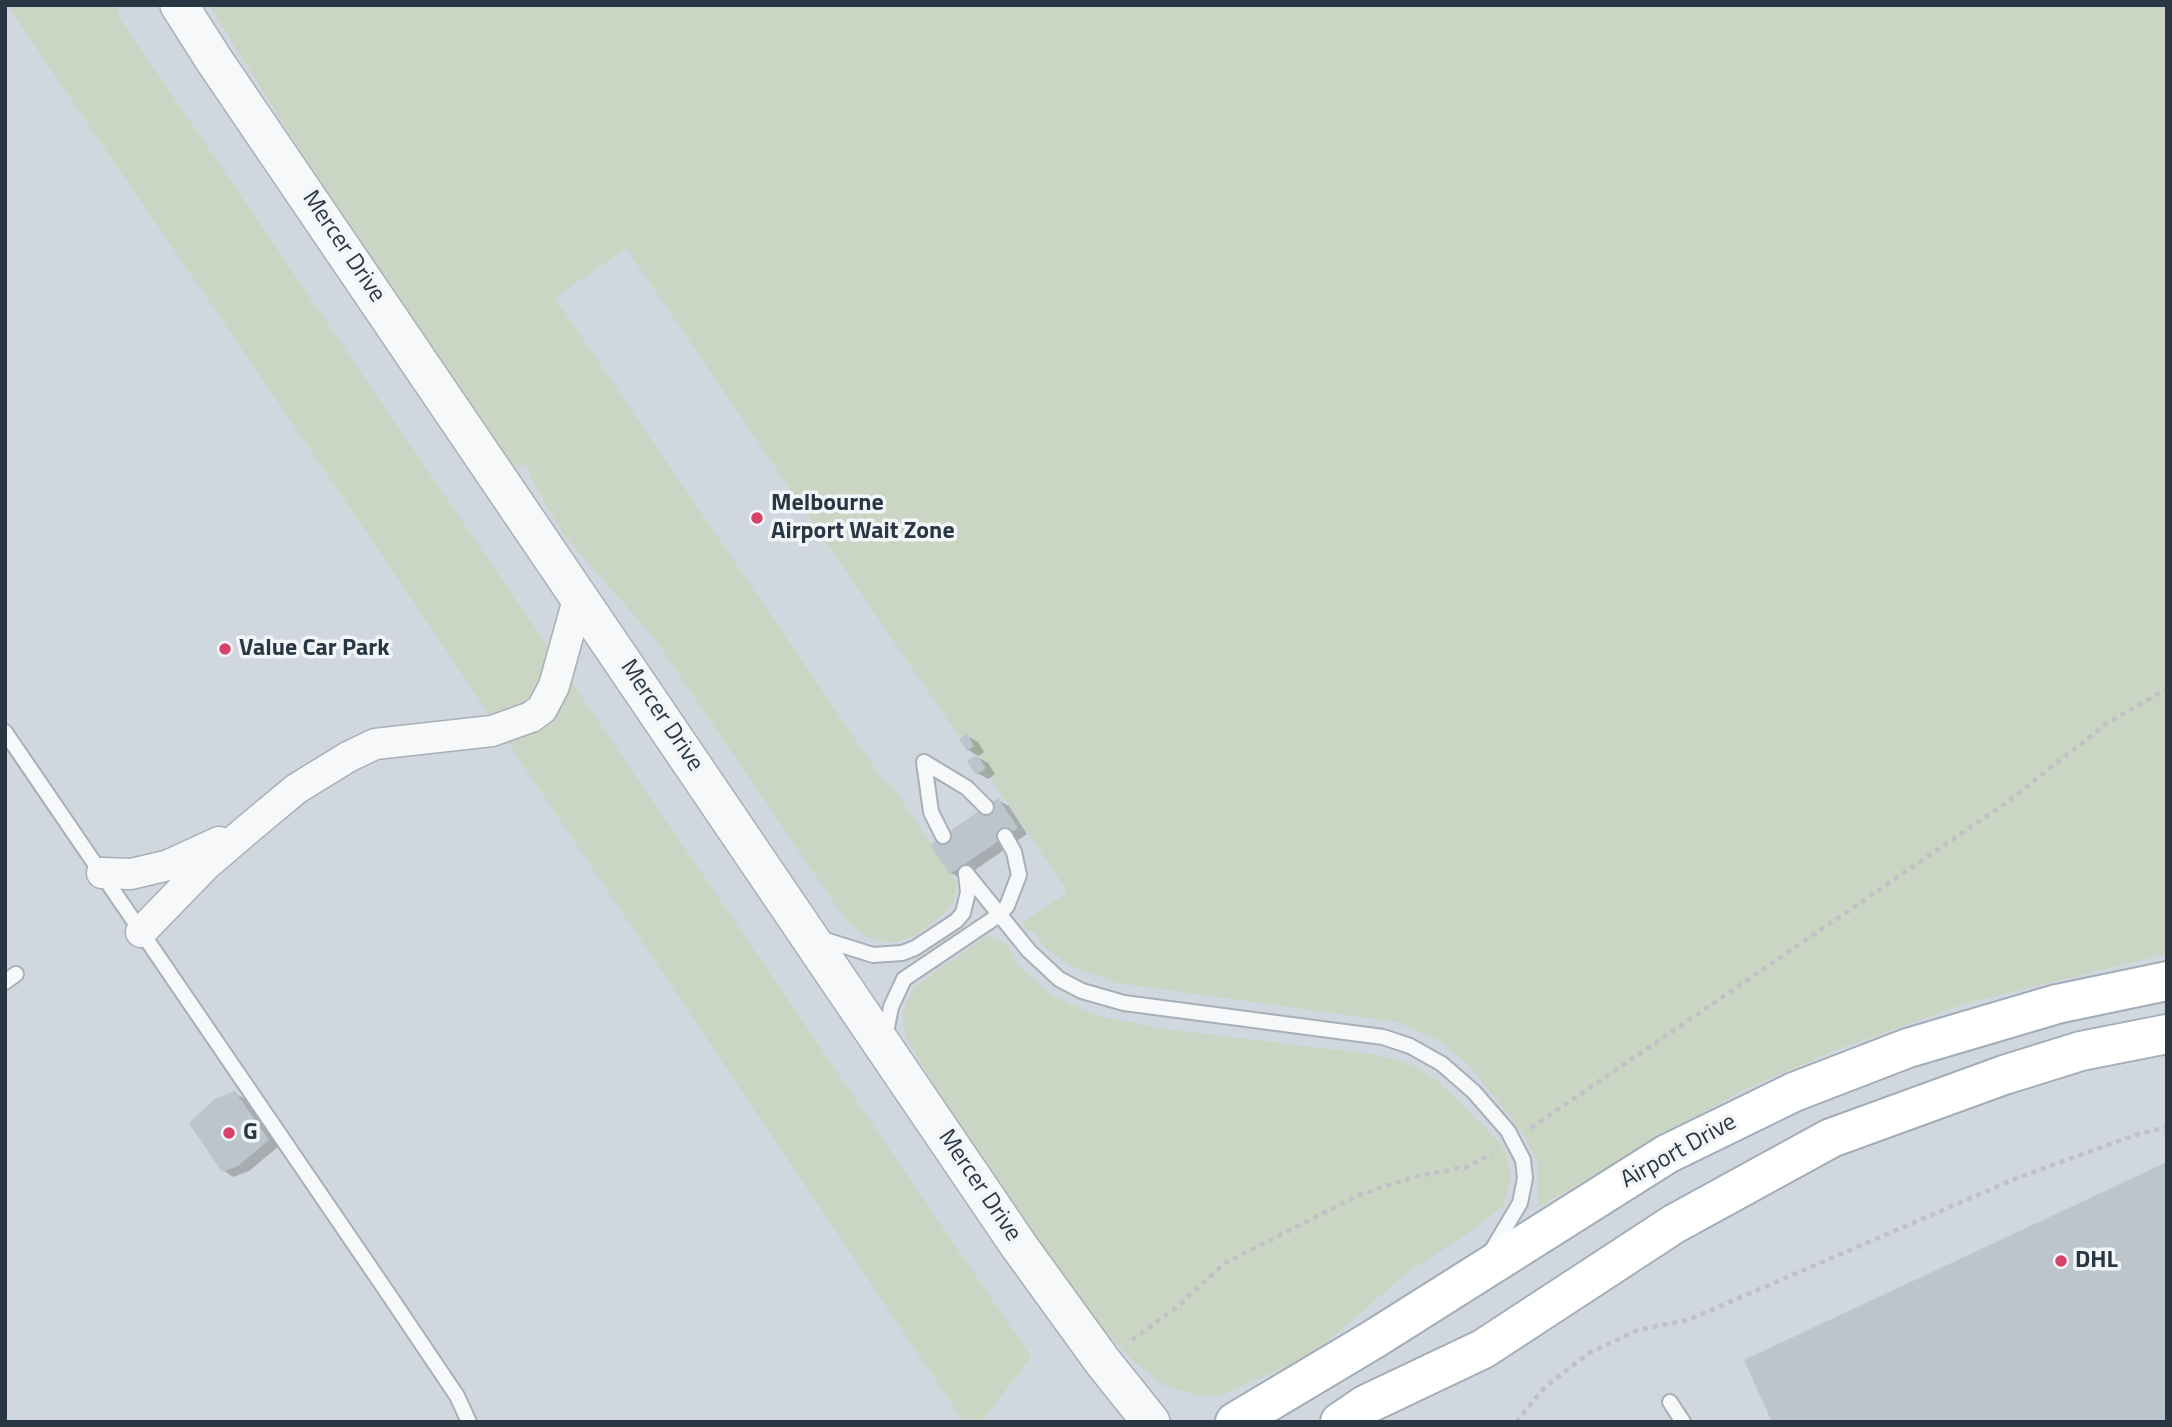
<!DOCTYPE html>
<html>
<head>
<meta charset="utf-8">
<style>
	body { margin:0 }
	#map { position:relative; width:2172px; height:1427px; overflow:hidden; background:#e3e7ec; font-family:"Titillium Web",sans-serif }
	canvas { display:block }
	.frame { position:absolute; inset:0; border:7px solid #293745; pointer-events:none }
</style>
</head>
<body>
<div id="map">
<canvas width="2172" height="1427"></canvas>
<div class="frame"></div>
</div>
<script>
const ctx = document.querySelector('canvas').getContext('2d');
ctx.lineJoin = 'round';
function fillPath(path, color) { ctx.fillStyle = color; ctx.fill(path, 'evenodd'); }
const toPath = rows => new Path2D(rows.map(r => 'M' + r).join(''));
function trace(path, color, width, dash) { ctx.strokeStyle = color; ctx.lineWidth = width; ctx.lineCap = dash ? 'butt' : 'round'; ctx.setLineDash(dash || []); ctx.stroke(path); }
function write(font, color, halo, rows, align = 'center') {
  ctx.font = font + ' "Titillium Web",sans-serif'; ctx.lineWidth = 7; ctx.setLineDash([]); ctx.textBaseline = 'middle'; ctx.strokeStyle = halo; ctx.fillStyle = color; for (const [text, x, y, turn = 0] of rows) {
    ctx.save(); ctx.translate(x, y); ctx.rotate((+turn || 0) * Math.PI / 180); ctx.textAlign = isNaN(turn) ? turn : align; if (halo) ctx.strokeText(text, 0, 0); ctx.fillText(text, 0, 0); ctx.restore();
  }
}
fillPath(toPath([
	[5,5,2167,5,2167,1422,5,1422]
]), '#d1d7de');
fillPath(toPath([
	[7,5,115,5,121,20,1031,1357,981,1422,964,1422,372,540],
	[209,5,2167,5,2167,954,1964,1004,1836,1050,1741,1091,1540,1206,1538,1204,1537,1163,1523,1133,1469,1065,1439,1040,1396,1022,1117,983,1068,965,1044,946,1032,930,1028,932,1022,922,1068,892,984,769,986,768,978,755,975,756,970,749,974,746,967,734,962,737,957,734,626,248,555,298,885,783,889,782,957,882,954,901,949,909,915,936,892,943,866,937,845,919,655,639,563,534,532,480,527,464,515,468,305,158],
	[988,935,1007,944,1018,965,1050,994,1094,1015,1165,1029,1379,1055,1412,1065,1438,1081,1505,1149,1511,1177,1504,1205,1473,1230,1405,1274,1326,1343,1288,1366,1221,1395,1199,1396,1163,1385,1133,1361,1102,1328,1067,1282,937,1090,906,1037,902,1014,914,987]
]), '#cad6c3');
fillPath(toPath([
	[967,736,978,742,984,752,979,756,968,750],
	[977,757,988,763,995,774,988,779,977,773],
	[998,800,1009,806,1027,834,962,879,951,873],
	[235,1093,245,1099,279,1146,249,1171,233,1177,223,1170,191,1123,202,1111]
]), '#0003');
fillPath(toPath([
	[967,734,974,746,967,751,959,739],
	[977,755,986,768,976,775,967,761],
	[998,798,1018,828,950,874,930,845],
	[235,1091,269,1140,238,1166,222,1172,189,1123,215,1099],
	[2167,1162,2167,1422,1772,1422,1744,1360]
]), '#bcc4cc');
const service = toPath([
	[5,732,387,1292,457,1396,469,1422],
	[943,836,931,812,924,762,967,788,986,807],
	[966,873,1029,951,1059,979,1082,991,1124,1003,1383,1037,1410,1046,1442,1064,1474,1092,1508,1131,1523,1160,1525,1178,1520,1203,1492,1250],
	[819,938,873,955,902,953,915,948,956,921,963,913,968,892,966,874],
	[5,982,16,974],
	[885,1038,891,1007,904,979,999,915,1007,906,1019,875,1014,852,1005,836],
	[1670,1402,1683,1422]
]);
const minor = toPath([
	[102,873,131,874,169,865,219,842],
	[141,932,206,865,248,829,296,789,348,757,375,744,492,731,531,717,542,709,554,686,579,596]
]);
const tertiary = toPath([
	[179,5,214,60,1019,1246,1103,1362,1151,1422]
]);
const primary = toPath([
	[1235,1422,1374,1339,1667,1154,1794,1092,1908,1048,2057,1004,2167,981],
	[1340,1422,1365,1405,1483,1349,1674,1224,1831,1138,2004,1075,2081,1051,2167,1034]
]);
trace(service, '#a7afb7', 18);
trace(minor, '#a7afb7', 33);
trace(tertiary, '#a7afb7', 40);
trace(primary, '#a1adb8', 42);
trace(toPath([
	[1531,1128,2006,803,2107,723,2167,689],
	[1132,1340,1178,1306,1225,1263,1359,1195,1413,1177,1466,1167,1492,1154],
	[1516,1422,1545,1387,1589,1353,1638,1330,1688,1320,2017,1178,2135,1135,2167,1127]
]), '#bdc2c7', 4.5, [5, 5]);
trace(service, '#f6f8fa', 14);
trace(minor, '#f6f8fa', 30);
trace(tertiary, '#f6f8fa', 37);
trace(primary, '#fff', 38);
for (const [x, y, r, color] of [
	[757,518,7,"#d74269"],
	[225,649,7,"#d74269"],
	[229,1133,7,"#d74269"],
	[2061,1261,7,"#d74269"]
]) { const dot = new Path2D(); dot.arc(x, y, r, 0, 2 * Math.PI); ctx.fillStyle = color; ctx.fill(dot); trace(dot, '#f3f6f9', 2.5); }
write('24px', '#293745', '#f3f6f9', [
	["Mercer Drive",343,247,56],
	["Mercer Drive",661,716,56],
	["Airport Drive",1679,1152,-29],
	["Mercer Drive",979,1186,56]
]);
write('bold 24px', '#293745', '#f3f6f9', [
	["Melbourne",771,504],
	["Airport Wait Zone",771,532],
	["Value Car Park",239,649],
	["G",243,1133],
	["DHL",2075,1261]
], 'left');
</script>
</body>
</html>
